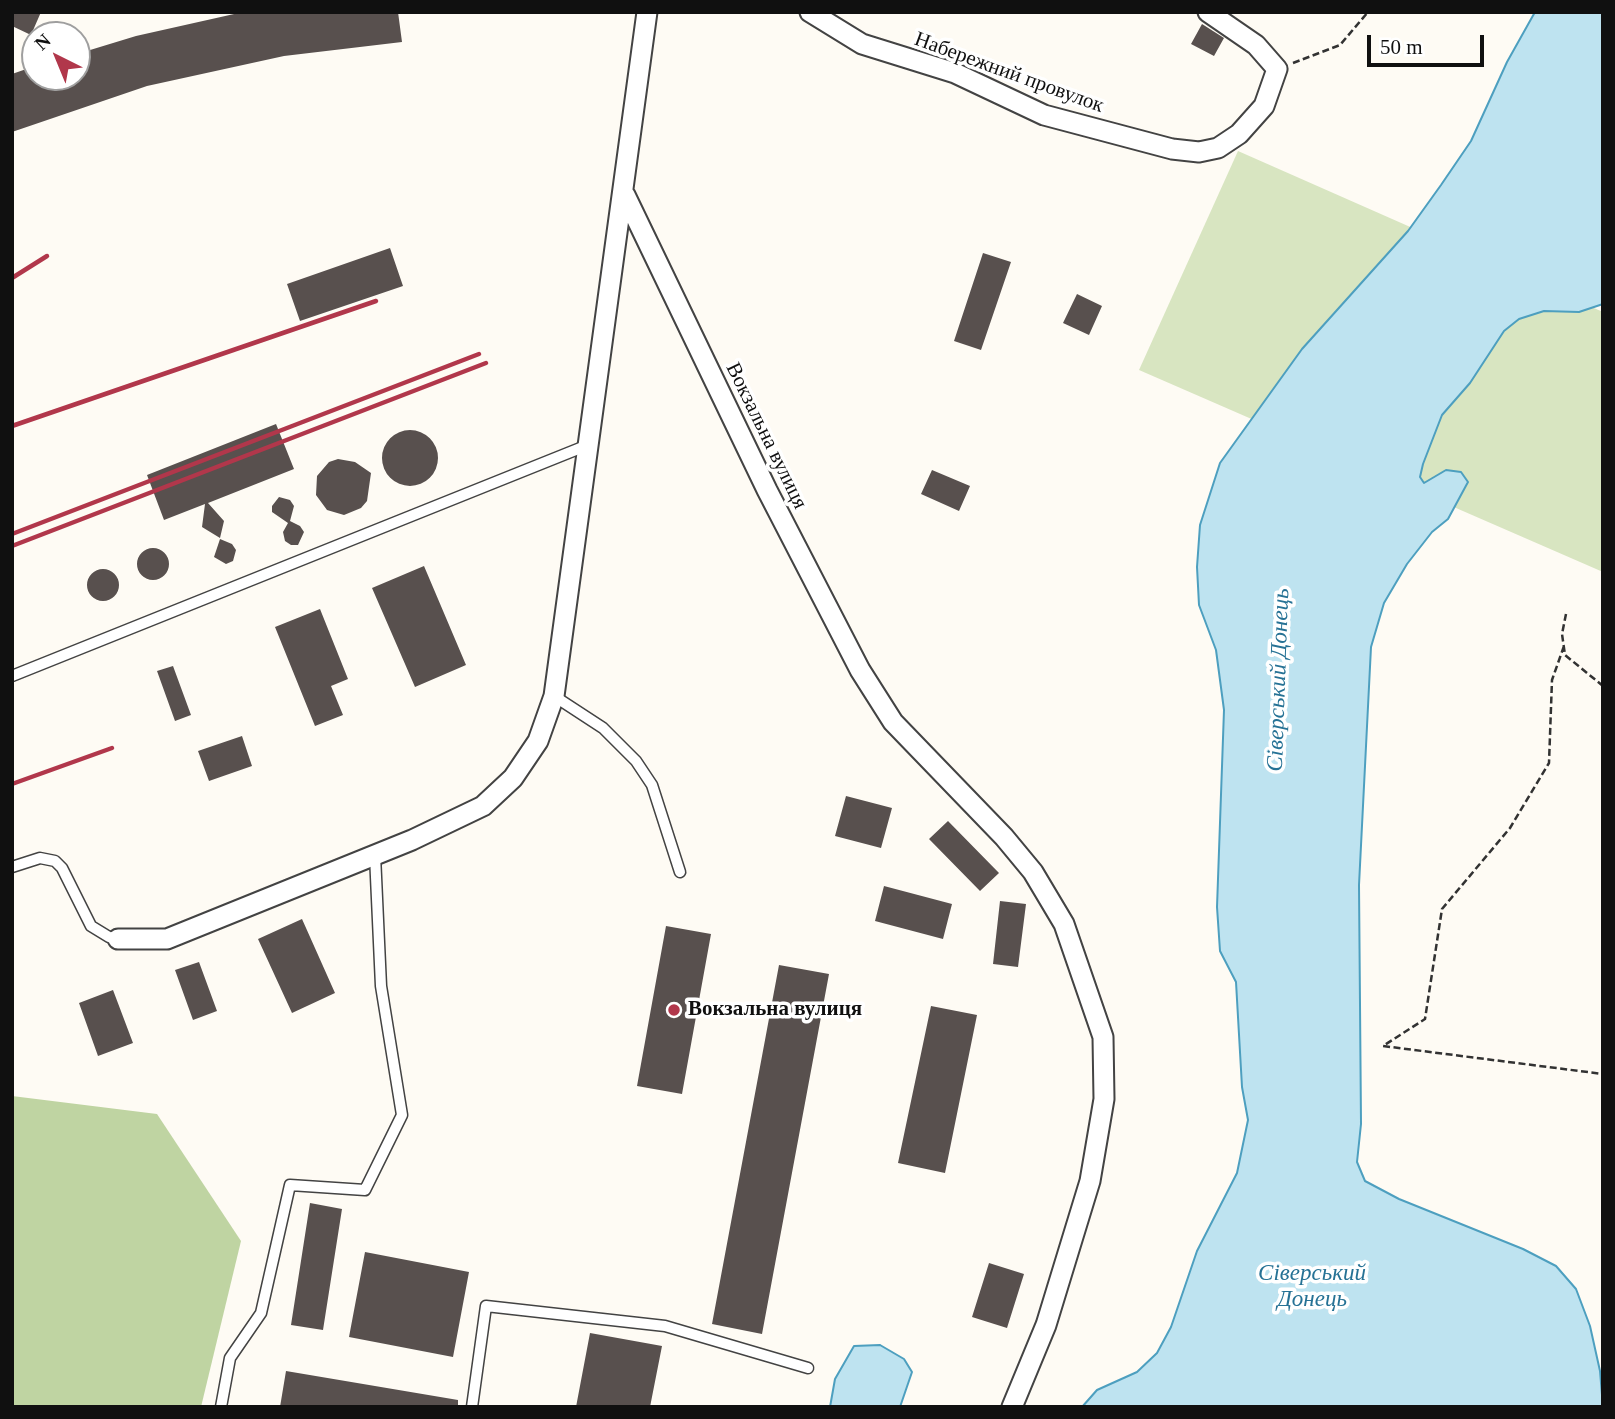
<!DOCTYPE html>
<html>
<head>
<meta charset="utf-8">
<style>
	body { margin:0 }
	#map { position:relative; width:1615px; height:1419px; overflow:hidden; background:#fefbf4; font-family:Georgia,serif }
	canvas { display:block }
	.frame { position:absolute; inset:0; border:14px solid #101010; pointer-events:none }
	.north { position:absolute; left:21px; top:21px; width:70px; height:70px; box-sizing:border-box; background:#fff; border:2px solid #9f9f9f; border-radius:50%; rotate:317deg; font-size:19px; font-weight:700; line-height:28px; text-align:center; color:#101010 }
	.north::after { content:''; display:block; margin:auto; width:24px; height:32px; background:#b1374b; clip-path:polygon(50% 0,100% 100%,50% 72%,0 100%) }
	.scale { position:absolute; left:1367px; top:35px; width:117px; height:32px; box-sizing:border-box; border:4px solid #101010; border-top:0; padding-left:9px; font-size:21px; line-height:24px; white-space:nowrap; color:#101010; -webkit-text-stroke:5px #fff; paint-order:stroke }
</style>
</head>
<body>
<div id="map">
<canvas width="1615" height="1419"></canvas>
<div class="frame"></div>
<div class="north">N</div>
<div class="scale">50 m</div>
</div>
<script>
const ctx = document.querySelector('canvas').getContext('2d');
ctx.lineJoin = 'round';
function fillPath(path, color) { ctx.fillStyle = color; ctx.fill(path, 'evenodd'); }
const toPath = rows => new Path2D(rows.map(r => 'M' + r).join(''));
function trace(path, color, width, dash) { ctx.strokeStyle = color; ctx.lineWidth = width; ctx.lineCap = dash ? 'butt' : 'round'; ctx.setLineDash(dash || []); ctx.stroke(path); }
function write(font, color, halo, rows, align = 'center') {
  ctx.font = font + ' Georgia,serif'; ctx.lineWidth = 7; ctx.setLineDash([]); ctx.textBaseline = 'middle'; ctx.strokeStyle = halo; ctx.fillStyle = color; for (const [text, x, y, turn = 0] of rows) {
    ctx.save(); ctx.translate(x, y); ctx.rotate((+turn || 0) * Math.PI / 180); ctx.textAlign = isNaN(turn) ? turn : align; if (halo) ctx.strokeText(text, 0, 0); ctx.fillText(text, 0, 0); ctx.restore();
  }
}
fillPath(toPath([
	[1238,151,1603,312,1603,572,1139,370]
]), '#d8e5c1');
fillPath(toPath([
	[12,1096,157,1114,241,1241,201,1407,12,1407]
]), '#bfd4a2');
const water = toPath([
	[1535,12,1603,12,1603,304,1579,312,1544,311,1519,319,1504,331,1470,383,1442,415,1423,464,1420,477,1424,483,1446,470,1461,472,1468,482,1448,519,1432,532,1407,564,1384,603,1371,647,1359,885,1361,1124,1357,1162,1365,1181,1399,1199,1523,1249,1556,1266,1576,1289,1590,1326,1600,1371,1603,1407,1082,1407,1097,1390,1137,1372,1157,1353,1171,1327,1197,1251,1237,1173,1248,1120,1242,1087,1236,982,1220,951,1217,907,1224,710,1216,650,1199,605,1197,567,1200,525,1220,463,1302,349,1408,231,1441,185,1471,141,1507,62,1535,12],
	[880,1345,904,1359,912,1372,900,1407,830,1407,835,1379,854,1346,880,1345]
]);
fillPath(water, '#bee3f0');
trace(water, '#4d9fbf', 2);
fillPath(toPath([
	[12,12,41,12,31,35,12,26],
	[243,12,398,12,402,42,284,56,147,86,12,132,12,74,35,66,35,77,77,77,77,54,136,36],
	[1202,24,1224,38,1214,56,1191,44],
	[390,248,403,286,300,321,287,284],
	[983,253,1011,262,981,350,954,341],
	[1077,294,1102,306,1089,335,1063,323],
	[276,424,294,469,208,503,224,521,220,538,202,527,205,504,164,520,147,475],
	'382 458a28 28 0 1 1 56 0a28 28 0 1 1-56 0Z',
	[338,459,355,462,371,473,367,501,361,508,344,515,327,510,316,495,317,476,329,462],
	[932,470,970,486,959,511,921,494],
	[279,497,290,500,294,506,290,521,300,526,304,532,298,545,291,545,285,541,283,532,288,523,272,512,272,506],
	[220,539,232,544,236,550,233,561,226,564,214,557],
	'137 564a16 16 0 1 1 32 0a16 16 0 1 1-32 0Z',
	[424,566,466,665,415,687,372,588],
	'87 585a16 16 0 1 1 32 0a16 16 0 1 1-32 0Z',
	[320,609,348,679,331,686,343,715,315,726,275,627],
	[173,666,191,715,175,721,157,671],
	[242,736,252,766,209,781,198,751],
	[846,796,892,808,881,848,835,836],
	[948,821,999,873,980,891,929,839],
	[884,886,952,904,943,939,875,921],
	[1000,901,1026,904,1018,967,993,964],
	[302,919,335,993,292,1013,258,939],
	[666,926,711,934,682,1094,637,1086],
	[199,962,217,1011,193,1020,175,970],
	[779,965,829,974,762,1334,712,1324],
	[113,990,133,1043,98,1056,79,1003],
	[931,1006,977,1015,945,1173,898,1163],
	[310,1203,342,1209,323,1330,291,1325],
	[365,1252,469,1272,453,1357,349,1337],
	[989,1263,1024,1274,1007,1328,972,1317],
	[590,1333,662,1346,650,1407,576,1407],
	[286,1371,458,1400,458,1407,280,1407]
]), '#58504e');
const lane = toPath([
	[12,676,588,445],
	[554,696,603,728,636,761,652,785,680,872],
	[12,867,40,858,55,861,62,868,91,926,109,937,118,939],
	[221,1407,230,1358,261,1313,290,1185,365,1190,402,1115,381,986,375,855],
	[472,1407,486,1306,665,1326,808,1368]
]);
const street = toPath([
	[810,12,862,44,955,73,1044,115,1172,149,1199,152,1218,148,1239,134,1264,106,1277,69,1256,45,1208,12],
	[625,195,767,490,860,670,893,722,1004,837,1033,872,1064,924,1103,1037,1104,1099,1090,1181,1046,1325,1012,1407],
	[118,939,167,939,412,840,483,806,513,778,538,741,554,696,647,12]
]);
trace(lane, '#434343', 13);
trace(street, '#434343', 23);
trace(toPath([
	[1293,63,1340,45,1368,12],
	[1566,614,1562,634,1565,655,1603,686],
	[1564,646,1552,680,1549,763,1510,828,1442,909,1425,1019,1383,1046,1603,1074]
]), '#323232', 2.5, [7, 3.5]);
trace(lane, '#fff', 10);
trace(street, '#fff', 19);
trace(toPath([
	[12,278,47,256],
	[12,426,376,301],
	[12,534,479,354],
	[12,546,486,363],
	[12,784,112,748]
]), '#b1374b', 4.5);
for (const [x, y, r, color] of [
	[674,1010,7,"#b1374b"]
]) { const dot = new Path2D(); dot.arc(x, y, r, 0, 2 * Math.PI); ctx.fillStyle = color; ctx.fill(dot); trace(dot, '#fff', 2.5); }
write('21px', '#101010', '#fff', [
	["Набережний провулок",1009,73,20],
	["Вокзальна вулиця",766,436,64]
]);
write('bold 21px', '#101010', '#fff', [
	["Вокзальна вулиця",688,1010]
], 'left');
write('italic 23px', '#267295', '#fff', [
	["Сіверський Донець",1279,680,-88],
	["Сіверський",1312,1274],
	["Донець",1312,1300]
]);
</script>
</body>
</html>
